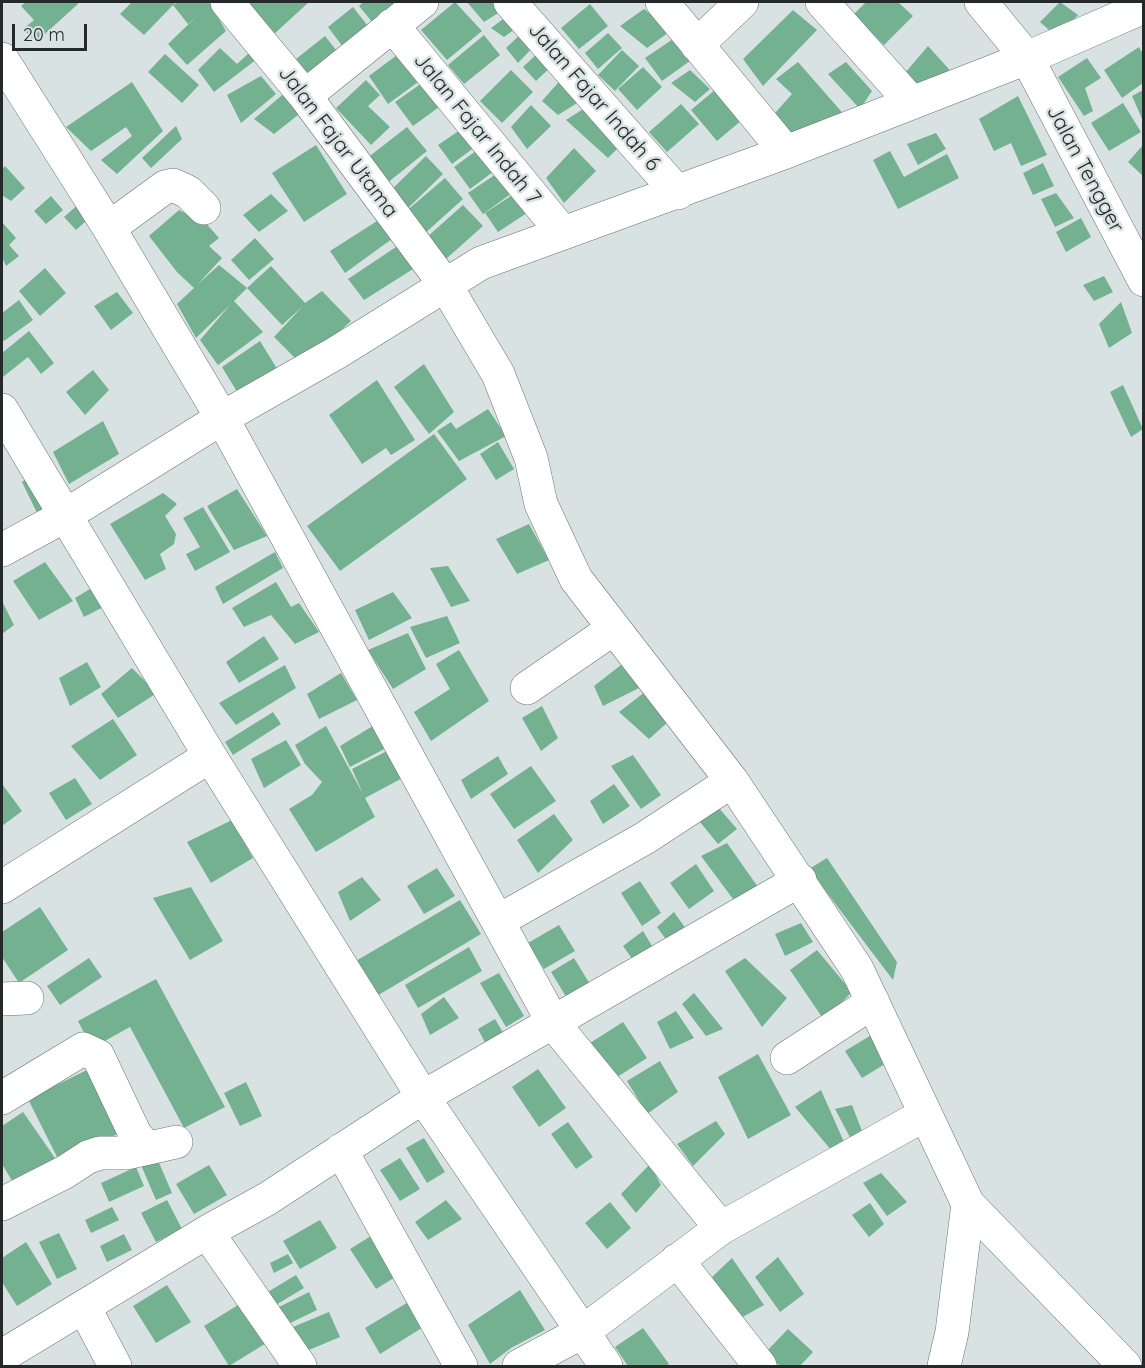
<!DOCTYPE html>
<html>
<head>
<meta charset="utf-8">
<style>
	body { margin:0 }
	#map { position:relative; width:1145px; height:1368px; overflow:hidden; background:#d8e2e2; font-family:Quicksand,sans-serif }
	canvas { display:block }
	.frame { position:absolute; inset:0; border:3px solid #262929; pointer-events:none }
	.scale { position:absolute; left:12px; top:24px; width:75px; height:27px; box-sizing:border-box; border:3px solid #262929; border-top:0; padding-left:8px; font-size:18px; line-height:21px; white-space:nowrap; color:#262929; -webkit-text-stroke:4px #d8e2e2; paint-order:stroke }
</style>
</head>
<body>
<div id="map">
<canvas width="1145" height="1368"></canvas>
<div class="frame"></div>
<div class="scale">20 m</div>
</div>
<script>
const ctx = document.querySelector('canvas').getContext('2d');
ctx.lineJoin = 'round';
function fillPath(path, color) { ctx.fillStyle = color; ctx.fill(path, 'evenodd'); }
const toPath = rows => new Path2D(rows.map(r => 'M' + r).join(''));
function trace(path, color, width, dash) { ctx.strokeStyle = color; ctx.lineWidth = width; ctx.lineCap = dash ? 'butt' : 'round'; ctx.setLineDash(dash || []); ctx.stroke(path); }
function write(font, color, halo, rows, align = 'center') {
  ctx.font = font + ' Quicksand,sans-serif'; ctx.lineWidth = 5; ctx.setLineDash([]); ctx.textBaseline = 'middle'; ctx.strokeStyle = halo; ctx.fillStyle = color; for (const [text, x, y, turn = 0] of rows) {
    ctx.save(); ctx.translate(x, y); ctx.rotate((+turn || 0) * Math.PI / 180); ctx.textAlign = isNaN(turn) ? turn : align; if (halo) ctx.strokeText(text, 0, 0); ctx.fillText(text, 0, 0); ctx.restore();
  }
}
fillPath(toPath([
	[26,2,76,2,78,4,36,42,23,29,34,20,21,6],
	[132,2,176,2,173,5,178,2,209,2,226,31,187,65,168,44,198,15,188,24,173,5,144,35,120,14],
	[249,2,309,2,272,36],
	[363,2,410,2,378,29,359,6],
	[455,2,482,31,447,60,421,30],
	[467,2,502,2,506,8,484,22],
	[866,2,898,2,913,16,884,45,853,15],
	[1060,2,1078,15,1057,37,1040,22],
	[590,4,608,26,579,49,561,28],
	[353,7,375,35,349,55,328,27],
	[644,9,672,30,647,48,620,26],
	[793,10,817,30,763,86,743,59],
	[510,14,522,24,504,37,491,28],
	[523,32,537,43,518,63,506,48],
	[608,33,622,48,598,69,585,53],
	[484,35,500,55,464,84,448,65],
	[325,36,344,60,315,83,296,59],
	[676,37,694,58,662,81,645,58],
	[928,46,956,77,922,93,905,73],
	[1139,47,1143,54,1143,83,1122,98,1104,70],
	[220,48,237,64,248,54,257,59,214,92,198,70],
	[405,49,425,77,388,104,369,76],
	[622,50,639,66,615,91,598,75],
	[539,52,553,65,536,81,523,67],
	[165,54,199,85,182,103,148,72],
	[1087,58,1101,78,1085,88,1093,111,1084,116,1058,77],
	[798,62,847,118,798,143,775,113,792,94,776,79],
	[846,62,872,91,860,109,828,74],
	[643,67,662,87,637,110,618,89],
	[511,70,533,92,502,123,480,101],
	[690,70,710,89,695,102,671,83],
	[261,76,276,94,241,123,227,95],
	[564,76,582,100,558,115,542,101],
	[429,78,446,102,413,126,395,102],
	[366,80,380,95,368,106,390,127,371,145,336,108],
	[132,82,163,131,117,174,101,160,132,136,126,127,91,151,66,127],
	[722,84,748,115,717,141,691,110],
	[1143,90,1143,121,1132,96],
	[287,91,303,111,274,134,254,119],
	[1018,96,1047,155,1021,166,1011,143,994,151,979,119],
	[1123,103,1141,132,1109,151,1091,123],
	[681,104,699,124,667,152,649,132],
	[531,105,551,126,527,149,511,127],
	[588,106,624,142,608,158,566,120],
	[176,126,182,139,151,168,142,158],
	[466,126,479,144,452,164,438,145],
	[407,127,427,151,386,184,366,159],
	[936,133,946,149,918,165,907,144],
	[316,145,347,194,304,222,272,173],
	[484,145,501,166,470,189,454,167],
	[1143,145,1143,176,1128,162],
	[574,148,596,171,564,203,546,178],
	[890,151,904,177,947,154,959,178,898,209,873,160],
	[426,156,443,174,405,211,388,193],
	[1043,163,1054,186,1033,195,1023,173],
	[5,166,25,188,11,201,2,195,2,169],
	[505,168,519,188,483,214,468,193],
	[445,178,463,199,423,235,404,213],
	[520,190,533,209,498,232,485,213],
	[1056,193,1074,218,1055,227,1041,199],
	[271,194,288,211,259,232,243,215],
	[51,196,63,210,46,224,34,211],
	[82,201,94,214,76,230,64,217],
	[463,205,483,226,446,259,427,237],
	[179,210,189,215,196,212,219,238,209,246,222,258,198,284,219,265,247,288,234,301,263,332,218,365,200,340,230,305,196,338,177,304,194,288,177,272,149,236],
	[385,216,396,236,345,273,330,251],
	[1081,218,1091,237,1066,252,1056,232],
	[2,222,16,238,9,245,19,256,6,266,2,257],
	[255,238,274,259,249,280,231,260],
	[399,245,413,269,364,300,348,279],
	[271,266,305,303,322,291,351,321,302,365,274,337,302,307,282,325,247,288],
	[45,268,66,293,40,316,19,291],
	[1104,276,1113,292,1094,301,1083,285],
	[117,292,133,313,111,330,94,306],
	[19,300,33,320,4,341,2,338,2,313],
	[1121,302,1132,333,1109,348,1099,324],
	[29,331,54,363,41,374,28,357,3,377,2,353],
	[260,341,279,372,239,395,222,367],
	[424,364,454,412,429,434,394,387],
	[93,370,109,390,85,415,66,392],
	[377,380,415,440,391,455,386,448,362,464,329,415],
	[1123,385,1143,429,1131,437,1110,392],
	[488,409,506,436,459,461,437,431,451,422,456,429],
	[103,421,119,454,69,484,53,452],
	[434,434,467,479,340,571,307,526],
	[498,442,514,469,496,480,480,454],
	[35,472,57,505,38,515,22,482],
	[237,489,267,536,234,550,207,506],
	[163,493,177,504,165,516,176,534,174,544,160,554,166,569,145,580,110,524],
	[203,507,230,552,195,571,186,554,200,547,183,518],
	[529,524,549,560,517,574,496,539],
	[275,552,283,568,223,604,215,587],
	[45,562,73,601,39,620,13,581],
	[448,566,470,601,451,607,430,568],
	[276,582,291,607,299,603,319,632,295,644,271,615,244,627,232,608],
	[100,583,113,602,84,617,75,598],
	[393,592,412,618,369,640,355,610],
	[2,601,14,625,2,634],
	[447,616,460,643,426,658,410,627],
	[408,633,426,669,393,689,368,650],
	[264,636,279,659,239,683,226,662],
	[459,650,489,701,431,741,414,712,450,689,436,664],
	[87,662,101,687,70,706,59,678],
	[285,665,296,688,236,725,219,703],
	[621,665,639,688,603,706,594,686],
	[132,668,157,693,118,718,101,694],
	[341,673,357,700,319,719,307,694],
	[645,692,669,721,649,739,619,712],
	[542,706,558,738,541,751,522,718],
	[273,712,281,724,233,755,225,742],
	[113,719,137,755,100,780,71,746],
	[376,724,390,746,350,767,340,746],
	[326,726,363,794,352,769,391,749,408,775,365,798,375,817,316,852,289,809,312,795,322,782,305,764,295,745],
	[286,740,301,765,264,788,251,759],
	[633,755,661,795,641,809,611,766],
	[498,756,508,774,471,799,461,780],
	[531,766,556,801,514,829,490,794],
	[75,778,92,804,66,820,49,793],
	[2,784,22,811,2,826],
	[614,784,630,806,603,824,590,801],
	[713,801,737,829,718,844,695,816],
	[554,814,573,840,538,873,517,840],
	[232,820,253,858,211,883,187,842],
	[727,843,758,887,739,907,701,856],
	[827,858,897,962,893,980,809,869],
	[696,864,714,891,689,909,670,883],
	[437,868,455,896,424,914,407,886],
	[362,877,381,900,350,921,338,892],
	[640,881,661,913,642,926,621,893],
	[191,887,223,941,190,960,153,898],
	[460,900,481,934,370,1000,349,965],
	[40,907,68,950,19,983,2,957,2,932],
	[674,912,691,936,670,945,657,927],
	[801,923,813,942,785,956,775,934],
	[559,925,575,951,544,969,528,943],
	[643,931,658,956,638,967,623,946],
	[469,947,482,971,418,1008,405,985],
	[817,950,852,992,824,1020,790,970],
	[89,958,102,977,60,1005,47,986],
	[574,958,596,994,573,1008,551,972],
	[745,958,787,998,762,1027,725,971],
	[499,973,524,1016,506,1027,480,983],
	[156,979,225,1107,184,1128,130,1027,92,1048,78,1021],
	[694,993,723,1029,706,1036,682,1004],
	[444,997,459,1018,430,1035,421,1014],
	[676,1011,694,1038,670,1049,657,1022],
	[495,1019,508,1041,490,1052,478,1029],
	[623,1022,647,1058,614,1079,590,1043],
	[873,1034,890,1061,862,1078,845,1051],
	[758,1054,791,1115,748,1139,718,1077],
	[660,1061,678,1092,647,1114,627,1081],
	[95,1066,127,1129,60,1163,28,1099],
	[538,1069,566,1108,539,1127,512,1087],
	[246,1082,262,1116,240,1126,224,1093],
	[821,1090,844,1142,832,1151,795,1107],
	[852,1105,864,1136,853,1143,835,1109],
	[23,1112,55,1158,14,1184,2,1164,2,1126],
	[716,1121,725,1134,693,1166,677,1144],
	[568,1122,593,1157,576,1169,551,1134],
	[424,1138,445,1172,427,1183,406,1148],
	[157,1158,172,1193,156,1200,141,1165],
	[400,1158,420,1189,400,1201,380,1170],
	[650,1164,661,1185,636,1213,621,1194],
	[209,1165,227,1195,194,1214,176,1184],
	[136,1167,144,1186,109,1202,101,1183],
	[881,1173,907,1202,887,1216,863,1183],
	[167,1200,182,1229,156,1242,141,1213],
	[446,1200,462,1219,428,1240,415,1222],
	[610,1202,631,1228,607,1249,585,1223],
	[870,1203,884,1224,869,1237,852,1215],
	[112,1207,119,1220,91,1233,85,1220],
	[320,1220,337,1248,300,1269,283,1241],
	[59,1233,77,1269,57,1279,39,1242],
	[124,1234,132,1250,107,1262,100,1246],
	[371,1236,397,1276,376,1289,350,1249],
	[26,1242,52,1284,17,1306,2,1282,2,1258],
	[288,1254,293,1263,274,1273,270,1263],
	[778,1257,804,1294,780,1312,755,1277],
	[732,1258,764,1305,739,1319,712,1277],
	[296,1275,304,1288,269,1309,261,1296],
	[167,1285,191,1322,156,1343,133,1306],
	[520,1290,545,1330,511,1348,490,1364,468,1325],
	[309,1292,317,1310,286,1325,277,1308],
	[410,1301,425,1326,380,1354,365,1328],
	[243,1302,268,1342,229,1366,204,1326],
	[329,1312,340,1337,304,1352,293,1327],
	[643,1328,669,1364,666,1366,628,1366,615,1347],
	[788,1329,813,1352,800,1366,780,1366,765,1353]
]), '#73b190');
const minor = toPath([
	[227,2,305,96,446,286,498,374,531,458,541,504,576,579,732,781,857,969,968,1204,1125,1366],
	[510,2,678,193],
	[662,2,786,152],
	[822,2,912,103],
	[981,2,1027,58,1144,280],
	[392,25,563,233],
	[697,45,742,2],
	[2,59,109,228,222,418,554,1024,721,1228,924,1115],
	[305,96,422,2],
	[109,228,165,187,173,185,188,192,204,208],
	[2,410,210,756,423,1097,606,1366],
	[2,550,66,515,222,418,336,353,481,263,786,152,1027,58,1144,7],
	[527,688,613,629],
	[2,887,210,756],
	[498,921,645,838,732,781],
	[2,999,27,998],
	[787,1058,873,1002],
	[2,1098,83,1049,98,1056,135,1134,146,1148],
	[341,1150,461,1366],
	[2,1204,65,1172,88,1157,100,1153,127,1153,176,1142],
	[207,1232,300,1366],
	[677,1260,760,1366],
	[84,1307,115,1366],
	[2,1356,207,1232,267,1199,423,1097,800,880],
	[519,1366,584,1331,721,1228],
	[944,1366,952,1332,968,1204]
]);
trace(minor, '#6a7372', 34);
trace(minor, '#fff', 33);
write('21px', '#262929', '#d8e2e2', [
	["Jalan Fajar Indah 6",594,97,49],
	["Jalan Fajar Indah 7",477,129,51],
	["Jalan Fajar Utama",338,142,53],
	["Jalan Tengger",1085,169,62]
]);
</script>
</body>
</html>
